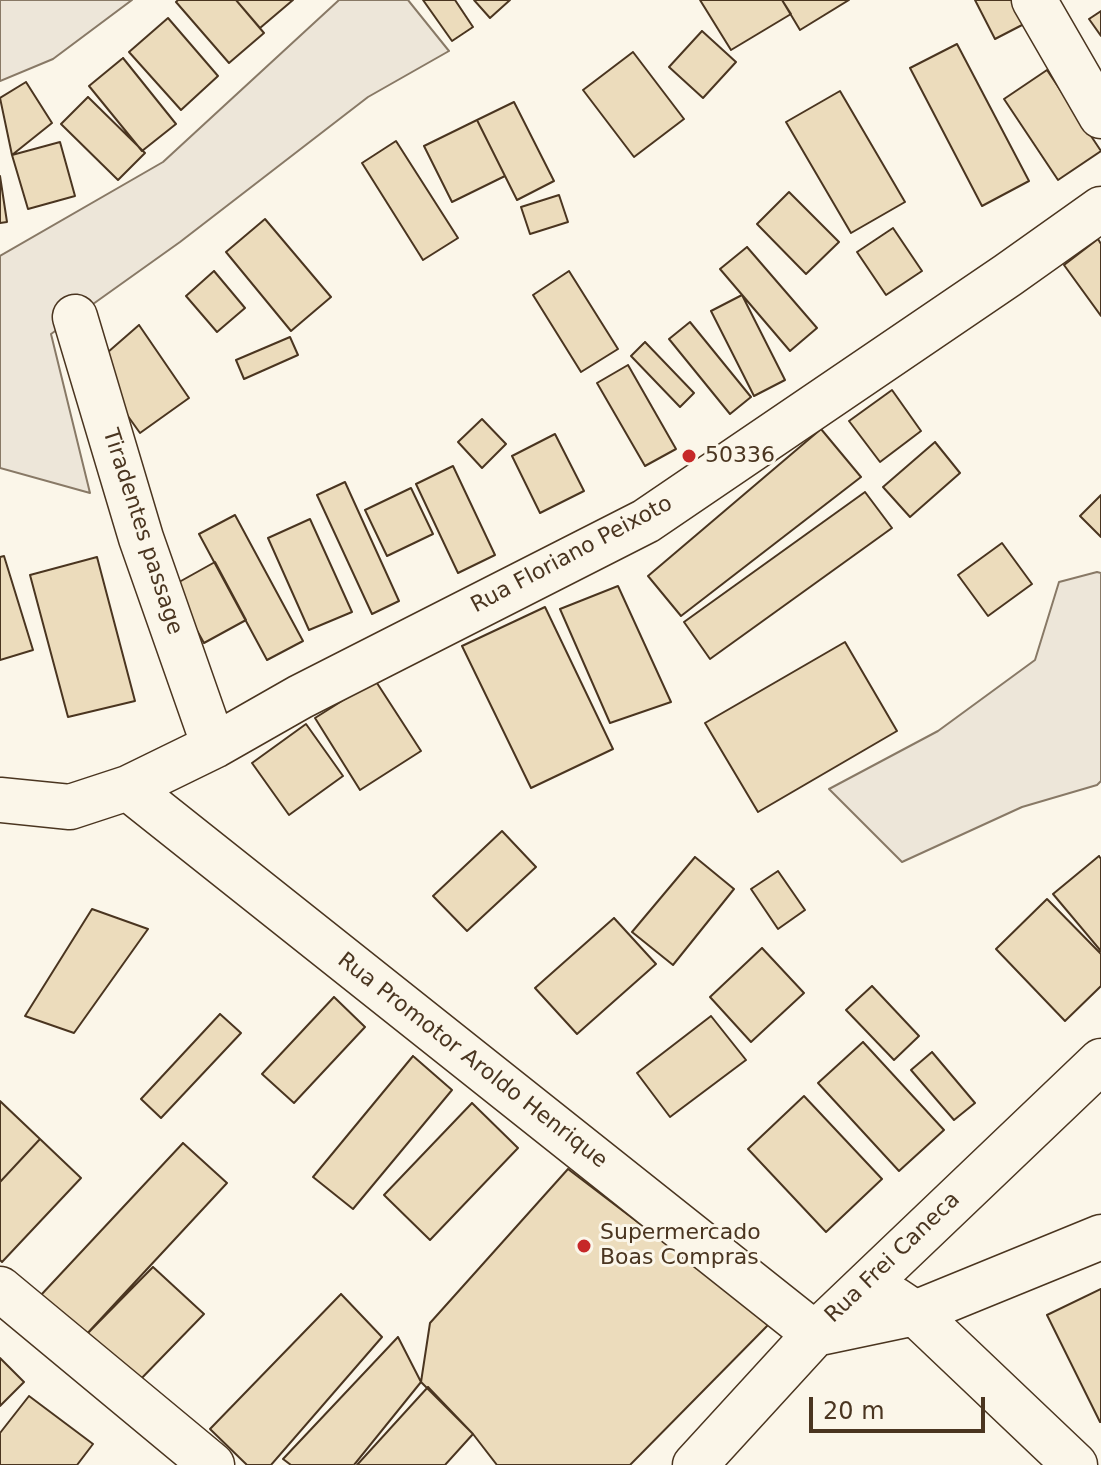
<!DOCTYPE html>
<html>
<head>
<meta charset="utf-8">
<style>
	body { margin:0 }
	#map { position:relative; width:1101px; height:1465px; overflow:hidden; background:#fbf6e9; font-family:"DejaVu Sans",sans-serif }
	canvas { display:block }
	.scale { position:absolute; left:809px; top:1397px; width:176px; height:36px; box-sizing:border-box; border:4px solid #4a3520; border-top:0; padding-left:10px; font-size:24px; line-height:28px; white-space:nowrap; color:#4a3520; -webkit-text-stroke:6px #fbf6e9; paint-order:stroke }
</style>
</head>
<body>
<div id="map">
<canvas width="1101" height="1465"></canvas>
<div class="scale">20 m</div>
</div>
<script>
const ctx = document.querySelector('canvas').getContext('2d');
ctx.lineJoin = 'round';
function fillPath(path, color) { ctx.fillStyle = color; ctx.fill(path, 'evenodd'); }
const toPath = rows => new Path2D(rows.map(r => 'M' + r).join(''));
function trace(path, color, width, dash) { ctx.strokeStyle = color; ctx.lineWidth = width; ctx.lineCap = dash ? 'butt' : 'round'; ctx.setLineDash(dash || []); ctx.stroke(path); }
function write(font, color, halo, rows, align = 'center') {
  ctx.font = font + ' "DejaVu Sans",sans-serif'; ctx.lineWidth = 6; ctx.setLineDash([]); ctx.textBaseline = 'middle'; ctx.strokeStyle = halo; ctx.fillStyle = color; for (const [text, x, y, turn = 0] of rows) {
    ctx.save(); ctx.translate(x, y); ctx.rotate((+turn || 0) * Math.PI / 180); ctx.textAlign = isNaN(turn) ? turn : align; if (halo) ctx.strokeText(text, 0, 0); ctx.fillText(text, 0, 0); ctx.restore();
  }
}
const green = toPath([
	[0,0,132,0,53,59,0,81,0,0],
	[339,0,408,0,449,51,368,97,180,242,51,334,90,493,0,468,0,256,163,162,339,0],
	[1097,572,1101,573,1101,781,1097,785,1022,807,902,862,829,789,938,731,1035,660,1059,582,1097,572]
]);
fillPath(green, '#ede6d9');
trace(green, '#887966', 2);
const building = toPath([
	[178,0,236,0,264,33,229,63,176,2,178,0],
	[236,0,293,0,260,28,236,0],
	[423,0,455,0,473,27,452,41,423,0],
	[474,0,510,0,490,18,474,0],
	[700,0,782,0,791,14,731,50,700,0],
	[782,0,849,0,800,30,782,0],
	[975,0,1012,0,1024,24,995,39,975,0],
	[1101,11,1101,36,1089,19,1101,11],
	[168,18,218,76,181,110,129,52,168,18],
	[702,31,736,62,703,98,669,67,702,31],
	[957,44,1029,181,982,206,910,68,957,44],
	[633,52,684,119,634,157,583,90,633,52],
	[123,58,176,124,142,151,89,86,123,58],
	[1047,70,1101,151,1058,180,1004,99,1047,70],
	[26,82,52,123,12,155,0,98,26,82],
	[840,91,905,202,851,233,786,122,840,91],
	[88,97,145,153,118,180,61,124,88,97],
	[514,102,554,181,517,200,477,120,514,102],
	[477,120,505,176,452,202,424,146,477,120],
	[396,141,458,238,423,260,362,163,396,141],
	[60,142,75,196,28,209,12,155,60,142],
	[0,176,7,222,0,223,0,176],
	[789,192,839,242,806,274,757,224,789,192],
	[559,195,568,222,530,234,521,207,559,195],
	[265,219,331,297,291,331,226,252,265,219],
	[893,228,922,271,886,295,857,252,893,228],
	[1098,239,1101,244,1101,316,1064,265,1098,239],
	[747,247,817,328,790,351,720,269,747,247],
	[214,271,245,308,217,332,186,296,214,271],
	[569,271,618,349,581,372,533,295,569,271],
	[742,295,785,380,754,396,711,311,742,295],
	[690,322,751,397,730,414,669,339,690,322],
	[139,325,189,398,140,433,92,366,139,325],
	[290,337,298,355,244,379,236,360,290,337],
	[645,342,694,393,680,407,631,356,645,342],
	[628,365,676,449,645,466,597,383,628,365],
	[892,390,921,431,880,462,849,421,892,390],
	[482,419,506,444,482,468,458,442,482,419],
	[821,429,861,477,681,616,648,576,821,429],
	[555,434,584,491,540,513,512,456,555,434],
	[935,442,960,473,910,517,883,487,935,442],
	[453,466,495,555,458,573,416,484,453,466],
	[345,482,399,601,372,614,317,495,345,482],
	[411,488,433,534,387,556,365,510,411,488],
	[865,492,892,528,710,659,684,622,865,492],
	[1101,495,1101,537,1080,516,1101,495],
	[235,515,303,641,267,660,199,534,235,515],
	[310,519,352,612,309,630,268,538,310,519],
	[1002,543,1032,584,988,616,958,575,1002,543],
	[4,556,33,650,0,660,0,557,4,556],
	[97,557,135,701,68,717,30,575,97,557],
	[215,562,246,620,204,643,172,586,215,562],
	[618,586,671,702,610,723,560,609,618,586],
	[545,607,613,749,531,788,462,646,545,607],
	[845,642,897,731,758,812,705,723,845,642],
	[375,680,421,751,360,790,315,718,375,680],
	[306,724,343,776,289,815,252,763,306,724],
	[502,831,536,867,467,931,433,896,502,831],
	[1099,856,1101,859,1101,951,1053,894,1099,856],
	[695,857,734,889,673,965,632,932,695,857],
	[778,871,805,910,778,929,751,889,778,871],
	[1047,899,1101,954,1101,986,1065,1021,996,949,1047,899],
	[92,909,148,929,74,1033,25,1016,92,909],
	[614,918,656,964,577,1034,535,988,614,918],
	[762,948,804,993,751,1042,710,997,762,948],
	[872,986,919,1036,894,1060,846,1010,872,986],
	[334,997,365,1027,294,1103,262,1074,334,997],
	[220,1014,241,1033,161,1118,141,1099,220,1014],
	[711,1016,746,1060,670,1117,637,1073,711,1016],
	[863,1042,944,1130,899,1171,818,1083,863,1042],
	[932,1052,975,1103,954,1120,911,1070,932,1052],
	[413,1056,452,1090,353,1209,313,1177,413,1056],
	[804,1096,882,1179,826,1232,748,1149,804,1096],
	[0,1101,40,1139,0,1182,0,1101],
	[472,1103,518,1148,430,1240,384,1195,472,1103],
	[40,1139,81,1178,2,1262,0,1260,0,1182,40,1139],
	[183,1143,227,1183,84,1337,41,1295,183,1143],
	[568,1169,770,1323,630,1465,497,1465,473,1434,421,1382,430,1323,568,1169],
	[153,1267,204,1314,136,1384,84,1337,153,1267],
	[1101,1289,1101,1422,1100,1422,1047,1315,1101,1289],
	[341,1294,382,1337,271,1465,247,1465,210,1429,341,1294],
	[398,1337,421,1382,354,1465,291,1465,283,1459,398,1337],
	[0,1358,24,1382,0,1406,0,1358],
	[428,1387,473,1434,445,1465,357,1465,428,1387],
	[29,1396,93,1444,77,1465,0,1465,0,1433,29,1396]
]);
fillPath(building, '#ecdcbc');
trace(building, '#4a3520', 2);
const minor = toPath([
	[1034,0,1101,116],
	[75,317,141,538,214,746],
	[128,788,815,1334,915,1313,1101,1237],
	[0,800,70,807,128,788,214,746,300,697,646,521,1008,275,1101,209],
	[0,1289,212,1465],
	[894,1299,915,1313,1075,1465],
	[695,1465,815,1334,1101,1061]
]);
trace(minor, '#4a3520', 47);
trace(minor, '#fbf6e9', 44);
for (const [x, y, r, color] of [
	[689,456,8,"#c62828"],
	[584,1246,8,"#c62828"]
]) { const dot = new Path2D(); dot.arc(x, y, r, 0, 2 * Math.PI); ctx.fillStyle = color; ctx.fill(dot); trace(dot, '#fbf6e9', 3); }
write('22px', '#4a3520', '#fbf6e9', [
	["50336",705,456],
	["Supermercado",600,1233],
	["Boas Compras",600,1258]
], 'left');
write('22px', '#4a3520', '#fbf6e9', [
	["Tiradentes passage",142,532,72],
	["Rua Floriano Peixoto",572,555,-28],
	["Rua Promotor Aroldo Henrique",472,1061,38],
	["Rua Frei Caneca",893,1258,-44]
]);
</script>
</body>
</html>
